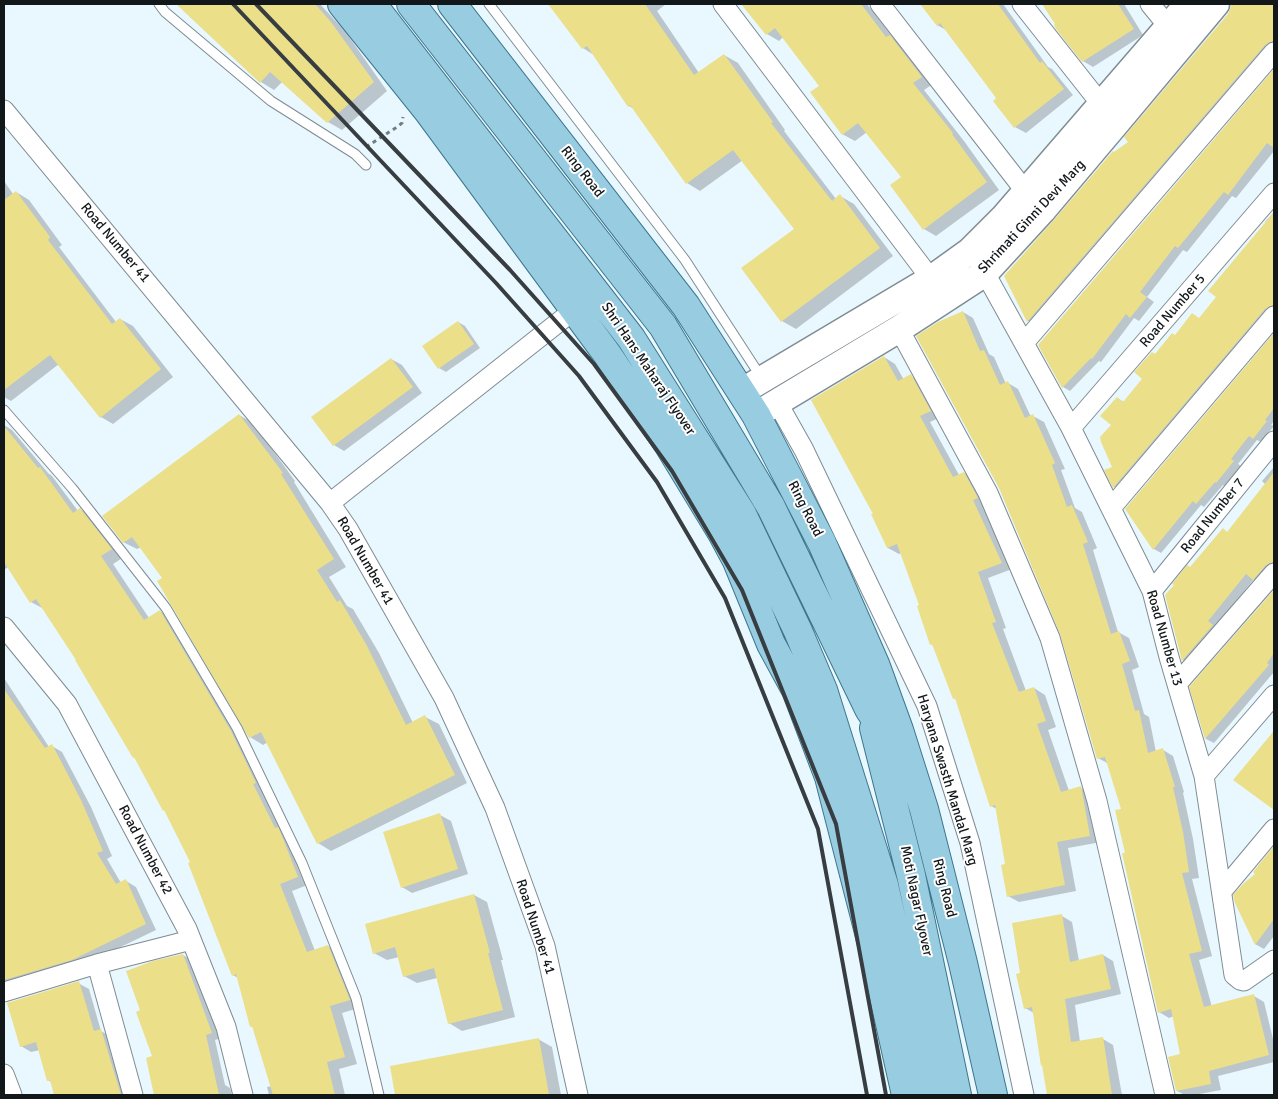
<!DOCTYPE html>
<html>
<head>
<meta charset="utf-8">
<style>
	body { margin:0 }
	#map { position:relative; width:1278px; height:1099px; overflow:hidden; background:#e9f7ff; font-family:Signika,sans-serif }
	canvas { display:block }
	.frame { position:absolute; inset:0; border:5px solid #121719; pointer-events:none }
</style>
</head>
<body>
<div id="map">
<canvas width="1278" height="1099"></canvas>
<div class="frame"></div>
</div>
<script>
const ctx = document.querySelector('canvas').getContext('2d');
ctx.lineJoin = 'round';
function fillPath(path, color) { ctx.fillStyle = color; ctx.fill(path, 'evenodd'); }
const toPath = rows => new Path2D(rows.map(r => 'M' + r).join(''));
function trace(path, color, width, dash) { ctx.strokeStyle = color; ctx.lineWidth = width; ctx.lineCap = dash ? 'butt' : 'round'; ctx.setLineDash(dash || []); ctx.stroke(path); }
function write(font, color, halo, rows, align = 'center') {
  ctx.font = font + ' Signika,sans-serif'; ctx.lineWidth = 4; ctx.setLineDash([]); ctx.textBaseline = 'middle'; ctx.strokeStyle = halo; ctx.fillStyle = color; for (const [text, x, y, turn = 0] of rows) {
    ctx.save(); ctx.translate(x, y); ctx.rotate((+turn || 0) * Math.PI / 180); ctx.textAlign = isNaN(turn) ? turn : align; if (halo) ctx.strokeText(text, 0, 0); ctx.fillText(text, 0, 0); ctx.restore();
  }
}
fillPath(toPath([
	[178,4,320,4,345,31,387,91,342,130,328,122,283,81,274,90,261,82],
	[549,4,666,4,657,11,699,73,724,55,738,63,785,130,784,131,836,199,840,196,854,204,893,256,796,329,782,321,796,229,743,160,700,191,687,183,634,109,629,106,594,55,583,48],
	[743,4,867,4,893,38,902,43,933,84,924,90,964,141,999,190,936,236,924,229,892,186,903,177,867,132,855,141,842,134,821,86,783,37,779,41,767,34],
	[922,4,1003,4,1048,67,1052,69,1073,95,1026,133,1015,127,994,101,998,98,948,31,937,25],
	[1043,4,1124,4,1143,35,1093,67,1083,61],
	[1235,4,1274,4,1274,48,1036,325,1028,321,1005,276,1114,153,1129,143,1229,14],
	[1274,71,1274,151,1236,198,1232,196,1187,252,1183,250,1147,297,1154,302,1139,321,1134,318,1101,362,1099,361,1070,391,1063,387,1039,345],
	[4,181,13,194,16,192,29,200,62,245,59,247,116,322,120,319,133,326,173,377,113,424,101,417,59,364,11,401,4,397],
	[1274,212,1274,312,1122,491,1114,487,1106,471,1113,467,1113,425,1117,398,1124,402,1143,378,1156,355,1175,336,1200,319,1218,297,1267,223,1265,222],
	[963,312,973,318,989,354,994,357,1006,384,1008,383,1018,389,1031,417,1033,416,1044,422,1065,469,1061,470,1075,508,1082,512,1097,548,1093,550,1118,632,1129,638,1139,667,1132,670,1144,714,1149,717,1156,752,1163,750,1173,756,1184,792,1183,793,1193,839,1199,878,1192,879,1212,956,1199,960,1212,1007,1254,996,1264,1002,1274,1043,1274,1062,1218,1076,1221,1090,1194,1095,1185,1095,1177,1091,1181,1054,1174,1016,1169,1018,1159,1012,1126,854,1122,810,1109,764,1098,758],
	[458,322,465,326,480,348,446,372,439,368],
	[1274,335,1274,421,1271,425,1274,426,1261,442,1257,440,1238,464,1241,466,1224,486,1223,485,1204,507,1201,505,1161,553,1154,549,1126,509],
	[884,357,895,364,904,380,911,376,922,382,941,417,930,422,959,475,964,473,975,479,988,504,983,506,1012,569,988,578,1006,628,1003,629,1026,691,1034,688,1045,695,1056,727,1048,730,1069,791,1081,788,1092,794,1101,842,1068,848,1076,891,1019,902,1008,896,1006,865,997,809,991,806,957,700,954,698,934,646,931,644,921,606,901,553,899,554,888,548],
	[391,359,402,365,422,393,344,451,334,445],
	[239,415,253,423,295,481,294,482,346,567,329,577,347,606,353,609,379,653,413,723,425,717,439,724,467,783,331,851,318,843,268,742,263,745,250,737,164,578,141,547,137,549,123,542],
	[4,425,12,430,48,473,52,476,78,511,80,509,92,517,124,557,113,564,149,618,160,611,172,619,244,739,310,884,292,891,315,951,328,946,341,954,362,1007,342,1013,357,1064,339,1069,345,1095,269,1095,267,1087,272,1086,254,1028,251,1026,238,978,233,975,191,863,166,811,137,759,134,757,77,661,44,609,31,602,8,567,4,570],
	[1274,467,1274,569,1262,583,1254,579,1215,627,1191,665,1183,660,1166,595,1223,530,1228,533,1266,485,1262,481],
	[1274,592,1274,672,1214,743,1206,739,1191,687],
	[4,678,49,747,52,746,62,752,91,807,112,856,107,859,121,883,126,881,136,887,156,930,83,965,12,986,4,982],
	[1274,731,1274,809,1235,779],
	[440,815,451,821,468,874,412,893,402,887],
	[1274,848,1274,936,1264,949,1255,944,1257,874,1254,872],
	[474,895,487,902,503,960,501,960,515,1017,462,1031,449,1023,437,978,417,983,404,976,399,957,387,960,374,953],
	[1062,916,1072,922,1079,961,1103,955,1113,961,1121,994,1075,1005,1080,1042,1103,1039,1113,1045,1122,1095,1049,1095,1034,1013,1025,1008,1022,974],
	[183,955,193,961,222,1038,215,1040,225,1085,230,1088,232,1095,155,1095,147,1058,153,1057,142,1011],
	[78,983,89,989,101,1031,111,1037,129,1095,55,1095,51,1082,48,1080,40,1050,31,1052,21,1046],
	[538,1039,552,1047,561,1095,397,1095,392,1067]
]), '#0003');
fillPath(toPath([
	[176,4,315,4,331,22,374,82,327,123,270,72,260,83],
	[548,4,645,4,694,75,724,54,773,122,771,123,832,201,840,194,880,248,781,322,741,268,794,229,733,150,686,184,630,105,628,107,587,46,582,49],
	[741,4,861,4,886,37,890,35,922,77,913,83,953,133,952,134,987,182,923,230,890,185,901,177,858,123,842,135,810,92,819,86,775,28,766,35],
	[920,4,998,4,1040,63,1042,61,1064,89,1014,128,993,101,996,98,940,23,937,26],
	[1042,4,1118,4,1134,29,1082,62,1056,29,1054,25,1055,24],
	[1232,4,1274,4,1274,41,1265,45,1027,322,1004,276,1053,221,1113,151,1114,152,1128,142,1124,137,1228,14],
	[1274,69,1274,148,1267,143,1228,195,1224,192,1178,248,1175,246,1140,292,1147,297,1130,318,1126,314,1092,359,1091,358,1062,388,1038,345],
	[16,191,50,237,48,240,112,324,120,318,161,369,100,418,50,355,4,390,4,200],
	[1274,212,1274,305,1265,309,1113,488,1104,470,1112,467,1101,442,1100,437,1111,425,1100,416,1117,397,1123,402,1142,379,1134,372,1152,352,1155,354,1172,333,1175,335,1192,313,1199,318,1216,297,1208,291],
	[963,311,980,351,984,350,1000,385,1008,381,1025,418,1033,414,1055,463,1052,465,1067,507,1072,505,1088,542,1083,544,1111,634,1119,631,1130,661,1122,664,1135,711,1139,710,1148,753,1163,748,1175,787,1173,787,1183,832,1189,872,1182,873,1202,951,1189,954,1204,1007,1254,994,1269,1055,1209,1071,1211,1084,1176,1091,1168,1057,1180,1054,1171,1009,1158,1013,1122,853,1125,853,1115,810,1121,809,1105,757,1097,759,1060,634,999,488,916,336,938,322],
	[458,321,474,344,438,369,422,346],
	[1274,333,1274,408,1265,420,1267,421,1253,439,1249,436,1231,459,1234,461,1216,483,1215,482,1196,504,1193,501,1153,550,1125,509],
	[884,356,898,381,911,374,931,411,920,416,953,477,964,472,978,498,973,500,1002,563,978,572,996,622,992,623,1019,692,1034,687,1046,721,1037,724,1061,792,1081,786,1090,836,1057,842,1065,885,1007,897,1001,865,1005,864,995,805,990,807,955,698,953,699,932,644,930,645,917,606,919,605,897,544,887,548,871,514,873,514,811,400],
	[391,358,413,387,333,446,311,417],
	[239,414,283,473,281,474,334,559,317,570,337,602,340,600,366,644,406,725,425,715,455,775,317,844,261,732,249,738,157,581,162,578,132,537,123,543,102,516],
	[4,426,38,468,40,467,73,513,80,508,112,549,101,556,144,620,160,610,161,612,231,731,256,783,253,784,275,828,278,827,280,831,298,877,280,884,307,952,328,945,350,1000,330,1006,345,1057,327,1062,335,1095,273,1095,252,1026,250,1027,236,974,232,976,188,863,190,862,164,810,163,811,134,757,133,758,75,660,76,660,36,599,30,603,4,562],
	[1274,472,1274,562,1266,565,1253,580,1246,574,1208,621,1213,625,1182,661,1165,595,1174,585,1172,584,1187,565,1190,567,1223,528,1227,532],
	[1274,590,1274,653,1267,663,1269,665,1205,739,1189,687],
	[4,689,45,748,52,744,81,800,103,851,97,853,116,884,126,879,146,924,72,960,4,980],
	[1274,731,1274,810,1233,780],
	[440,813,458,869,401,888,383,832],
	[1274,846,1274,919,1255,945,1235,903,1233,895,1243,884,1255,874,1253,872],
	[474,894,490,953,488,953,503,1010,448,1024,434,968,403,977,395,947,373,954,365,924],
	[1062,914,1070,962,1103,954,1111,989,1065,999,1071,1042,1103,1037,1112,1095,1047,1095,1042,1065,1041,1066,1032,1007,1024,1009,1016,974,1020,973,1012,923],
	[183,954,212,1033,206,1035,219,1095,154,1095,152,1086,146,1058,152,1056,136,1012,140,1010,126,971,153,961],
	[79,981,94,1031,101,1029,121,1095,54,1095,50,1080,47,1081,36,1042,20,1047,7,1003],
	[539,1038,549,1095,395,1095,390,1066]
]), '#ebdf89');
const lane = toPath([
	[159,4,165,12,271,101,355,154,366,165],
	[489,4,685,260,761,377],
	[4,410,72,488,166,608,237,728,302,863,356,998,379,1095]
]);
const street = toPath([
	[723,4,931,279],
	[880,4,1026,192],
	[1022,4,1101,104],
	[1150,4,1168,26],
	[4,110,330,503,348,529,444,698,495,808,545,946,578,1095],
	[980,264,1071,428,1152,591,1169,657,1204,776,1234,975,1240,980,1244,981,1274,960],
	[899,329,988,493,1050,638,1097,801,1165,1095],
	[1024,343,1274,52],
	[777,402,804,450,927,706,970,843,1024,1095],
	[1071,428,1274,193],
	[330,503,574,310],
	[1111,508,1274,316],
	[1152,591,1274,441],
	[4,627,67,704,187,929,226,1027,243,1095],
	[1177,684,1274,573],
	[1204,776,1274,695],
	[1223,890,1274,829],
	[97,964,133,1095],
	[4,992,97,964,191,940],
	[4,1074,12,1095]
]);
const secondary = toPath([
	[741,392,931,279,970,251,1004,217,1188,4],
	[756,415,899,329,985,273,1042,211,1118,121,1216,4]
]);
const primary = toPath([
	[342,4,428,111,607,354,668,444,722,533,737,561,771,644,796,690,829,777,873,948,906,1095],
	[372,4,631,338,742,514,798,631,823,690,884,885,931,1095],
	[411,4,663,326,771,507,869,709,894,747],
	[452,4,686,306,756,415,822,543,875,664,899,730,924,809,963,963,993,1095],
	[874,728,911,875,957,1095]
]);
trace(lane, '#7f8c92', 11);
trace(street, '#7f8c92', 21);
trace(secondary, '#7f8c92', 29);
trace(primary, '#3c778e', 30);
trace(toPath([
	[366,147,397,127,402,123,403,117]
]), '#747d82', 3, [4, 4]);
trace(lane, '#fff', 9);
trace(street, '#fff', 19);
trace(secondary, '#fff', 26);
trace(primary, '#98cce1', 28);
trace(toPath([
	[233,4,496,283,579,376,657,482,725,598,818,829,867,1095],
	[256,4,510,270,594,364,672,471,742,590,836,824,886,1095]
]), '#373d41', 4);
write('14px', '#121719', '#fff', [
	["Ring Road",582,172,52],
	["Shrimati Ginni Devi Marg",1032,217,-47],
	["Road Number 41",115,243,50],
	["Road Number 5",1173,311,-49],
	["Shri Hans Maharaj Flyover",648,369,56],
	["Ring Road",805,509,63],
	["Road Number 7",1213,516,-51],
	["Road Number 41",365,561,60],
	["Road Number 13",1164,638,74],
	["Haryana Swasth Mandal Marg",947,780,73],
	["Road Number 42",145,850,62],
	["Ring Road",944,888,76],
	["Moti Nagar Flyover",916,901,78],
	["Road Number 41",535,927,72]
]);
</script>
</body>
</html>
